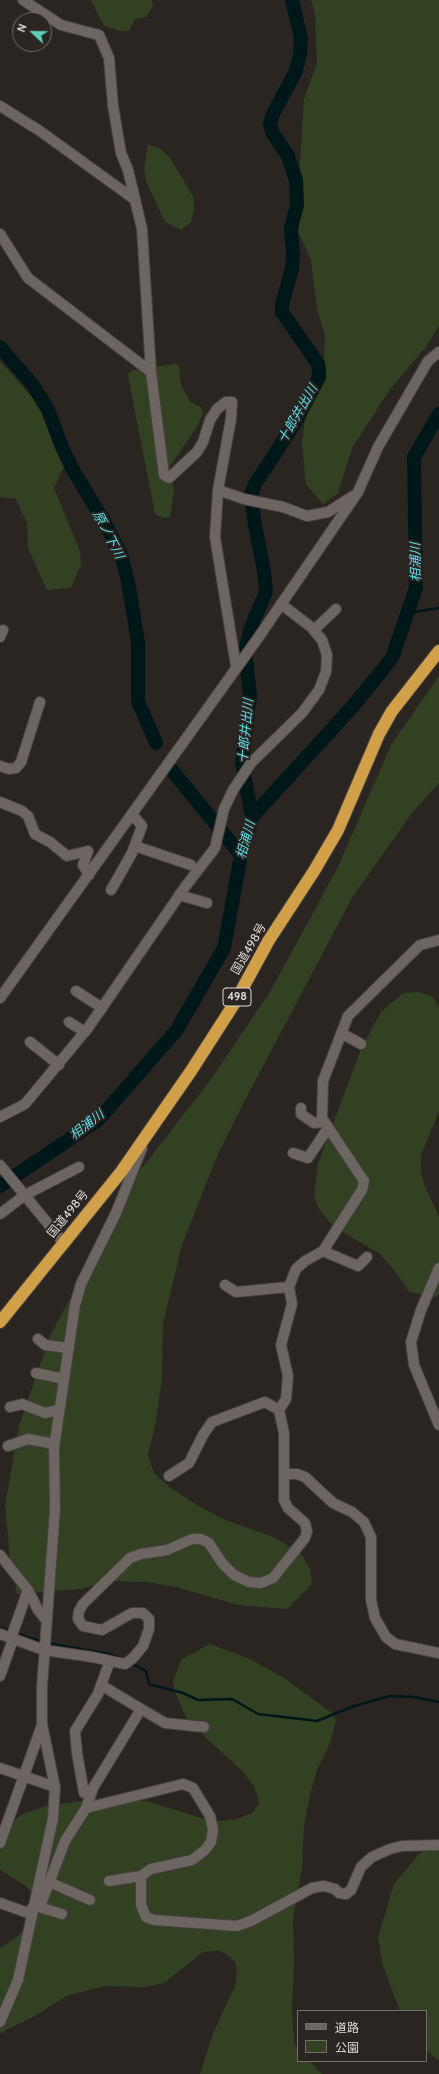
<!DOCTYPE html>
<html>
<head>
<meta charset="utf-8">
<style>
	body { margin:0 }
	#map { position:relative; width:439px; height:2074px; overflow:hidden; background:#2b2522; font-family:Cabin,"Noto Sans JP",sans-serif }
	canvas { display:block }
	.legend { position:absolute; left:297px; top:2010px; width:130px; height:52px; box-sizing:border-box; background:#2b2522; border:1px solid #736d6b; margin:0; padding:5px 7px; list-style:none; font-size:12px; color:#dedad8 }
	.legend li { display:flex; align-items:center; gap:8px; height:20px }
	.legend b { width:20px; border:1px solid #736d6b }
	.north { position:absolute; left:12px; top:12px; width:40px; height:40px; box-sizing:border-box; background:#2b2522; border:1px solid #736d6b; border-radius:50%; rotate:292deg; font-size:11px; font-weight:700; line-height:16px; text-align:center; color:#dedad8 }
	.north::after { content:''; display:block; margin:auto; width:14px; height:18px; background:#5eceb7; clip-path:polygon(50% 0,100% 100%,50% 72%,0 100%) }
</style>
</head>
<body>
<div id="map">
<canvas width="439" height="2074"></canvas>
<ul class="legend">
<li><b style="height:5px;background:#6c6561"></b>道路</li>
<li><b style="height:11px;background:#324121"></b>公園</li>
</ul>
<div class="north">N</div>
</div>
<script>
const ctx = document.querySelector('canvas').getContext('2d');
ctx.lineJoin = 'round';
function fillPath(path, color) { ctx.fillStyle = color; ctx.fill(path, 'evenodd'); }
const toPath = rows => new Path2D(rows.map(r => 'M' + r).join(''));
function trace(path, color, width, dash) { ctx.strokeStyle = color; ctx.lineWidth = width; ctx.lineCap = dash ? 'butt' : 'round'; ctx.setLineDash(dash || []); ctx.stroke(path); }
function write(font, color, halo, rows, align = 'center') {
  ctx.font = font + ' Cabin,"Noto Sans JP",sans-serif'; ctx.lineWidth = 4; ctx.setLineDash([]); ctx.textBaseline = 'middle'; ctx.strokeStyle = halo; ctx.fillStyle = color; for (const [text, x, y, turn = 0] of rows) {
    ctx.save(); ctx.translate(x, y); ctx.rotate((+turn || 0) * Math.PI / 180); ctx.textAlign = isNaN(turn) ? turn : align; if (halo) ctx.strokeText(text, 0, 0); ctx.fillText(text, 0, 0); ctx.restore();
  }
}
fillPath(toPath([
	[91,0,152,0,153,6,146,17,135,19,129,31,121,31,104,26],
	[311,0,439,0,439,326,425,348,391,388,353,446,338,493,323,504,306,484,302,444,305,419,324,359,325,334,317,309,311,260,296,227,304,99,317,63,315,13],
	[148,144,161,149,170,158,193,196,194,209,191,222,181,230,165,222,146,181,144,169],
	[0,361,51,419,64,466,54,488,80,551,81,564,71,588,47,590,28,548,27,523,16,499,0,497],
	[173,364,179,365,181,385,190,402,201,407,203,413,198,425,169,468,174,492,170,517,164,518,155,514,128,376,130,371],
	[439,676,439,783,412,813,353,896,243,1104,218,1154,182,1245,163,1324,162,1378,155,1426,148,1455,154,1473,171,1488,200,1507,223,1519,276,1538,302,1555,310,1569,312,1584,287,1609,238,1605,176,1587,148,1582,111,1581,81,1589,17,1594,10,1558,5,1505,19,1426,50,1336,138,1173,209,1082,270,992,338,867,391,745],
	[419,992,432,996,439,1007,439,1111,421,1155,421,1172,424,1184,439,1217,439,1294,436,1297,409,1292,395,1271,379,1253,344,1233,329,1222,318,1207,314,1195,318,1164,361,1049,381,1012,403,993],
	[210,1644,250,1659,284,1678,332,1713,336,1721,330,1743,317,1770,310,1795,304,1825,302,1868,293,1918,294,1965,292,2010,294,2044,298,2048,298,2061,309,2061,322,2074,200,2074,214,2031,235,1986,237,1973,235,1962,229,1956,219,1950,203,1952,164,1983,146,1987,105,1986,66,1996,35,2016,0,2033,0,1948,18,1936,34,1917,38,1902,26,1886,0,1870,0,1840,6,1829,21,1815,45,1806,117,1796,150,1802,198,1817,221,1821,237,1819,252,1813,258,1805,259,1801,254,1786,242,1771,188,1721,174,1690,173,1680,182,1659],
	[439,1839,439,2061,426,2050,426,2011,400,2011,382,1963,378,1937,394,1884,418,1855]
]), '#324121');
trace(toPath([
	[408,613,439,608],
	[0,1628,10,1631],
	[15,1633,43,1642],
	[47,1643,109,1654,123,1659],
	[131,1663,146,1671,149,1684,183,1693,198,1700,232,1699,258,1714,317,1721,354,1706,390,1696,414,1697,439,1702]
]), '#00171a', 2.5);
trace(toPath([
	[0,347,33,385,48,410,62,447,73,470,105,523,121,555,128,581,138,642,138,701,156,743],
	[171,769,241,855],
	[252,817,242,763,250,695,245,651,251,627,266,592,264,571,255,525,251,495,255,484,295,423,319,377,319,370,318,364,282,312,282,304,292,269,293,255,291,228,297,205,296,180,288,156,272,132,270,123,273,114,296,71,300,54,301,38,292,0],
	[0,1186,98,1120,176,1031,224,948,241,855,252,817,353,706,392,658,416,588,414,457,439,414]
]), '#00171a', 14);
const minor = toPath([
	[23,0,61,25,99,35,109,58,113,106,121,153,128,170,142,229,151,372,164,475,169,478,197,452,203,442,210,420,217,409,226,402,232,402,231,419,218,490,215,537,236,666],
	[0,106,40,131,134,199],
	[0,234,28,278,151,372],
	[218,490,244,499,283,507,307,516,328,512,353,496],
	[314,630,336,609],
	[0,637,3,630],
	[0,766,9,769,16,768,21,762,40,702],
	[0,802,22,811,28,816,35,834,50,842,67,856,88,851,83,865,89,875],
	[135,846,191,865],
	[111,890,132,853,142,826,132,814],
	[179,895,207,903],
	[76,991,102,1008],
	[0,998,258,638,358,492,378,447,428,361,439,352],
	[69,1022,85,1032],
	[341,1033,361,1044],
	[30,1042,59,1065],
	[301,1108,301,1114,314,1123,324,1122],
	[0,1117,25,1104,88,1028,185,887,215,848,224,809,233,790,251,763,302,713,319,690,326,672,327,655,322,640,311,627,281,604],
	[293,1153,308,1158,328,1128],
	[0,1165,63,1242],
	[0,1214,25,1195,79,1167],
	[323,1251,358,1266,367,1257],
	[439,1268,421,1310,411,1342,414,1365,439,1425],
	[225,1285,236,1292,289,1287],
	[38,1339,45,1345,69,1348],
	[36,1373,64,1379],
	[10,1407,22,1404,45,1413,59,1410],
	[279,1410,286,1399,288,1376,281,1345,292,1304,289,1287,296,1269,305,1261,323,1251,362,1190,364,1181,322,1118,323,1081,348,1016,420,945,439,940],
	[8,1446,28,1439,54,1444],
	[285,1474,297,1474,305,1477,333,1503,352,1512,364,1522,371,1537,371,1600,375,1618,386,1637,395,1644,439,1653],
	[0,1555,28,1590,38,1610,46,1620],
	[0,1634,44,1650,92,1657,125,1664,133,1658,143,1646,149,1629,149,1619,143,1613,132,1613,102,1630,83,1626,78,1619,79,1611,83,1604,130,1558,141,1554,167,1550,192,1539,201,1539,209,1543,222,1563,234,1575,249,1582,261,1583,273,1578,305,1538,307,1531,305,1523,288,1508,284,1500,284,1433,279,1410,265,1402,212,1422,203,1435,189,1463,169,1476],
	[11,1638,28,1590],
	[110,1661,101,1685,141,1709],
	[0,1676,13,1639],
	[0,1768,55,1787],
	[84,1793,77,1753,75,1731,98,1694,101,1685],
	[86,1808,93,1788,141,1709,165,1723,204,1727],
	[0,1843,42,1725],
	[109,1881,141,1876],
	[49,1882,90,1900],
	[0,1903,31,1914],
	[36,1906,62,1914],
	[32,1908,41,1904,65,1841,86,1808,183,1784,193,1788,210,1816,213,1830,211,1842,205,1850,192,1860,151,1869,141,1876,141,1905,146,1917,154,1920,237,1926,251,1921,312,1888,324,1886,335,1889,339,1893,346,1894,351,1890,361,1867,372,1857,390,1849,402,1846,439,1845],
	[0,2022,18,1980,53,1818,55,1787,42,1724,42,1687,55,1509,54,1448,75,1305,81,1284,116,1213,142,1148]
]);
const highway = toPath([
	[0,1322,121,1172,191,1071,234,1004,269,940,314,871,338,830,379,734,392,711,439,651]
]);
trace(minor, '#484340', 12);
trace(highway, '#484340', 14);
trace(minor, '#6c6561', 10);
trace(highway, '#d2a048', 12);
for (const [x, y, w] of [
	[237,997,28]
]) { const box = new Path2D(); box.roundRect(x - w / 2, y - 9, w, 18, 3); ctx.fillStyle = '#2b2522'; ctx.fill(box); trace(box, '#dedad8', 1); }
write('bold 11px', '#dedad8', null, [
	["498",237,997]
]);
write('12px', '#dedad8', '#2b2522', [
	["国道498号",249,949,-60],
	["国道498号",68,1214,-51]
]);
write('italic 13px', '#5adeec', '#2b2522', [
	["十郎井出川",298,414,-60],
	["原ノ下川",108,535,63],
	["相浦川",416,562,-91],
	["十郎井出川",246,731,-85],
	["相浦川",246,840,-75],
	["相浦川",87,1125,-38]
]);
</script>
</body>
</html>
